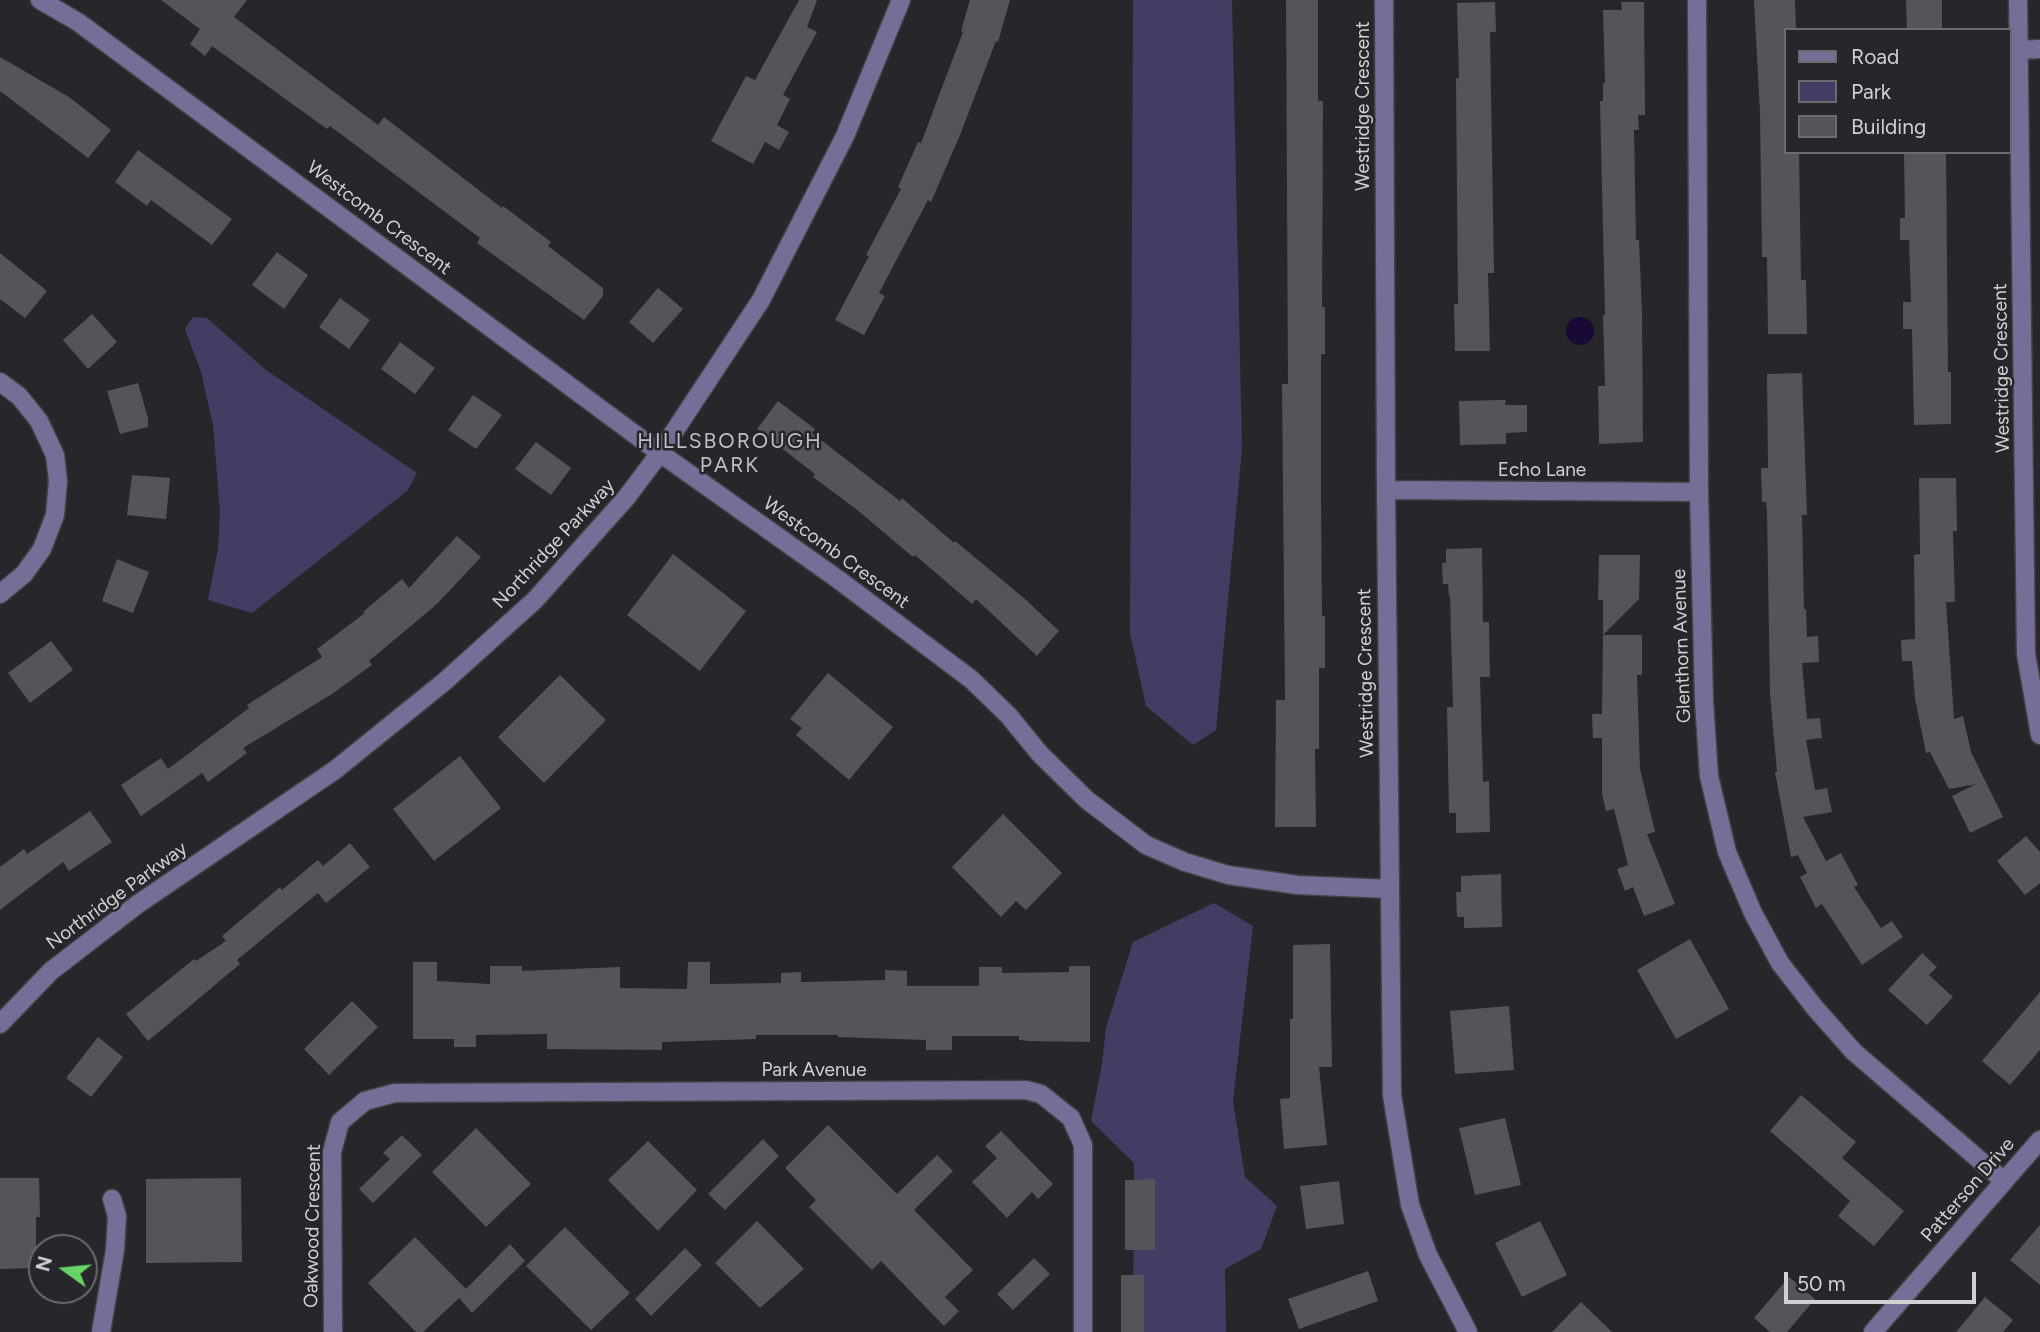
<!DOCTYPE html>
<html>
<head>
<meta charset="utf-8">
<style>
	body { margin:0 }
	#map { position:relative; width:2040px; height:1332px; overflow:hidden; background:#27262a; font-family:Figtree,sans-serif }
	canvas { display:block }
	.legend { position:absolute; left:1784px; top:28px; width:228px; height:126px; box-sizing:border-box; background:#27262a; border:2px solid #6b6a6e; margin:0; padding:9px 12px; list-style:none; font-size:21px; color:#d1d1d3 }
	.legend li { display:flex; align-items:center; gap:14px; height:35px }
	.legend b { width:35px; border:2px solid #6b6a6e }
	.north { position:absolute; left:28px; top:1234px; width:70px; height:70px; box-sizing:border-box; background:#27262a; border:2px solid #6b6a6e; border-radius:50%; rotate:285deg; font-size:19px; font-weight:700; line-height:28px; text-align:center; color:#d1d1d3 }
	.north::after { content:''; display:block; margin:auto; width:24px; height:32px; background:#67d466; clip-path:polygon(50% 0,100% 100%,50% 72%,0 100%) }
	.scale { position:absolute; left:1784px; top:1272px; width:192px; height:32px; box-sizing:border-box; border:4px solid #d1d1d3; border-top:0; padding-left:9px; font-size:21px; line-height:24px; white-space:nowrap; color:#d1d1d3; -webkit-text-stroke:5px #27262a; paint-order:stroke }
</style>
</head>
<body>
<div id="map">
<canvas width="2040" height="1332"></canvas>
<ul class="legend">
<li><b style="height:9px;background:#776e97"></b>Road</li>
<li><b style="height:19px;background:#453c63"></b>Park</li>
<li><b style="height:19px;background:#555559"></b>Building</li>
</ul>
<div class="north">N</div>
<div class="scale">50 m</div>
</div>
<script>
const ctx = document.querySelector('canvas').getContext('2d');
ctx.lineJoin = 'round';
function fillPath(path, color) { ctx.fillStyle = color; ctx.fill(path, 'evenodd'); }
const toPath = rows => new Path2D(rows.map(r => 'M' + r).join(''));
function trace(path, color, width, dash) { ctx.strokeStyle = color; ctx.lineWidth = width; ctx.lineCap = dash ? 'butt' : 'round'; ctx.setLineDash(dash || []); ctx.stroke(path); }
function write(font, color, halo, rows, align = 'center') {
  ctx.font = font + ' Figtree,sans-serif'; ctx.lineWidth = 5; ctx.setLineDash([]); ctx.textBaseline = 'middle'; ctx.strokeStyle = halo; ctx.fillStyle = color; for (const [text, x, y, turn = 0] of rows) {
    ctx.save(); ctx.translate(x, y); ctx.rotate((+turn || 0) * Math.PI / 180); ctx.textAlign = isNaN(turn) ? turn : align; if (halo) ctx.strokeText(text, 0, 0); ctx.fillText(text, 0, 0); ctx.restore();
  }
}
fillPath(toPath([
	[1133,0,1232,0,1242,448,1216,730,1193,745,1146,706,1130,633],
	[193,317,207,318,266,370,417,473,407,491,252,613,208,600,218,549,220,512,213,425,201,372,185,329],
	[1214,903,1253,926,1233,1101,1245,1177,1277,1206,1261,1249,1225,1269,1226,1332,1133,1332,1134,1163,1091,1121,1102,1064,1106,1028,1133,942]
]), '#453c63');
fillPath(toPath([
	'1566 331a14 14 0 1 1 28 0a14 14 0 1 1-28 0Z'
]), '#180935');
fillPath(toPath([
	[161,0,247,0,234,17,378,125,384,117,502,208,503,206,551,242,548,246,603,288,603,296,584,320,477,243,480,238,330,126,327,129,212,46,205,56,190,44,200,29],
	[799,0,817,0,807,27,817,32,783,95,790,99,777,125,789,132,779,150,765,142,753,164,711,141,746,76,755,80],
	[970,0,1010,0,998,42,996,41,960,135,931,202,928,200,879,293,885,296,864,335,835,320,869,256,866,255,901,189,898,187,918,142,921,143,963,32,961,31],
	[1286,0,1318,0,1318,101,1323,101,1322,307,1325,307,1325,354,1321,354,1321,494,1322,616,1325,616,1325,668,1319,668,1319,749,1315,749,1316,827,1275,827,1276,700,1285,700,1282,384,1288,384],
	[1754,0,1795,0,1796,30,1786,30,1786,152,1799,152,1801,280,1806,280,1807,334,1768,334,1767,257,1762,257,1760,113],
	[1906,0,1942,0,1942,30,1907,30],
	[1495,2,1496,32,1490,32,1494,273,1488,273,1490,351,1455,351,1454,304,1458,304,1456,78,1459,78,1457,3],
	[1621,2,1644,2,1645,115,1638,115,1639,130,1634,130,1636,240,1639,240,1642,314,1643,442,1599,444,1598,386,1605,386,1603,315,1605,315,1600,101,1603,101,1603,83,1605,83,1603,10,1622,10],
	[0,57,69,97,111,130,88,158,0,91],
	[138,150,232,219,212,245,151,200,147,206,115,182],
	[1904,152,1946,152,1948,372,1951,372,1951,424,1914,425,1912,329,1903,329,1903,302,1911,302,1909,240,1900,240,1900,218,1905,218],
	[277,252,308,275,284,309,252,285],
	[0,253,47,291,25,318,0,299],
	[658,288,683,309,653,343,629,322],
	[340,298,370,320,349,349,319,327],
	[92,314,117,342,88,369,63,340],
	[400,342,435,368,415,394,381,369],
	[1802,373,1807,515,1802,515,1804,609,1806,609,1807,637,1818,636,1819,662,1802,663,1807,719,1820,718,1822,738,1806,740,1815,790,1827,788,1832,812,1803,817,1826,861,1841,853,1858,885,1854,887,1881,928,1892,921,1903,937,1862,965,1822,904,1816,908,1800,877,1807,873,1798,855,1791,857,1775,772,1777,772,1770,694,1767,512,1766,502,1762,502,1761,468,1768,468,1767,374],
	[138,383,148,418,148,427,120,434,107,391],
	[473,395,502,415,476,449,448,430],
	[1506,400,1505,405,1527,405,1527,432,1506,433,1506,444,1460,445,1459,401],
	[778,401,815,429,812,433,900,501,902,498,954,543,955,541,1025,599,1059,631,1037,656,976,599,972,604,915,555,913,557,856,509,813,477,815,474,757,429],
	[536,442,571,468,551,495,515,469],
	[132,475,170,478,166,519,127,515],
	[1919,478,1956,478,1957,531,1953,531,1955,602,1946,602,1954,719,1963,716,1971,752,2003,817,1970,833,1952,796,1976,784,1949,789,1930,752,1926,753,1915,699,1912,661,1902,661,1901,640,1915,639,1914,555,1920,554],
	[457,536,481,557,437,604,369,661,372,665,332,694,243,748,247,753,208,782,202,773,141,816,121,785,161,758,168,769,249,708,247,705,322,657,317,649,365,613,363,612,402,579,409,588],
	[1482,548,1483,622,1489,622,1490,677,1480,677,1483,782,1489,781,1490,832,1456,833,1456,813,1449,813,1447,707,1453,707,1450,596,1449,596,1448,584,1443,584,1442,563,1446,563,1446,549],
	[673,554,746,611,700,671,627,615],
	[1599,555,1640,555,1639,599,1603,635,1603,600,1598,600],
	[117,559,149,572,133,613,102,601],
	[1603,635,1642,635,1642,675,1637,675,1640,769,1655,832,1647,834,1675,904,1644,916,1633,887,1625,891,1617,869,1628,865,1614,809,1606,811,1602,794,1602,738,1593,738,1592,714,1602,714],
	[51,641,73,670,30,703,8,673],
	[828,673,893,727,849,780,796,735,802,728,790,719],
	[560,675,606,720,544,783,498,737],
	[460,756,501,808,434,861,393,809],
	[90,811,112,842,69,871,63,862,0,910,0,867,24,849,27,854],
	[1003,814,1062,873,1026,910,1016,901,1001,917,952,867],
	[2026,836,2040,852,2040,883,2025,895,1997,861],
	[350,843,370,867,326,903,318,893,237,960,240,964,148,1041,126,1014,194,959,196,961,226,941,222,936,280,887,282,890,318,860,323,866],
	[1501,874,1502,927,1464,928,1464,917,1457,917,1456,892,1461,892,1461,876],
	[1690,939,1729,1009,1676,1039,1637,970],
	[1330,944,1332,1067,1319,1067,1327,1145,1284,1149,1280,1099,1290,1098,1290,1019,1293,1019,1293,945],
	[1922,953,1937,967,1929,975,1953,997,1927,1025,1888,990],
	[413,962,437,962,437,981,490,984,490,966,522,966,522,971,620,967,620,988,687,989,688,962,710,962,710,984,781,983,781,973,801,972,801,982,885,980,885,970,907,971,907,986,979,986,979,967,1002,967,1002,973,1069,972,1069,966,1090,966,1090,1042,1029,1041,1019,1040,1019,1036,952,1036,952,1050,926,1050,926,1040,838,1037,838,1035,756,1035,756,1039,662,1042,662,1050,547,1049,547,1034,476,1035,476,1047,454,1047,454,1039,413,1039],
	[2040,992,2040,1050,2010,1085,1982,1061],
	[352,1001,378,1027,329,1075,304,1049],
	[1509,1006,1514,1070,1455,1074,1450,1011],
	[98,1037,123,1057,91,1097,66,1078],
	[1801,1095,1856,1142,1842,1158,1904,1211,1874,1246,1838,1216,1850,1201,1770,1131],
	[1505,1118,1521,1185,1475,1195,1459,1128],
	[828,1125,897,1194,937,1155,953,1171,914,1210,973,1270,945,1297,959,1311,944,1326,881,1261,872,1270,809,1207,816,1200,785,1168],
	[476,1128,531,1184,486,1227,432,1172],
	[1001,1131,1053,1184,1038,1199,1032,1192,1007,1218,972,1182,997,1158,985,1146],
	[402,1135,422,1155,373,1203,359,1189,390,1159,383,1153],
	[763,1139,779,1156,725,1210,708,1194],
	[648,1141,697,1190,658,1231,608,1180],
	[0,1178,39,1178,40,1217,36,1217,36,1268,0,1269],
	[241,1178,242,1262,146,1263,146,1179],
	[1155,1179,1155,1250,1125,1250,1125,1180],
	[1339,1181,1344,1224,1306,1229,1300,1186],
	[757,1221,804,1269,760,1308,715,1263],
	[1540,1221,1567,1275,1522,1297,1495,1243],
	[2040,1225,2040,1285,2010,1260],
	[565,1227,630,1293,591,1330,526,1266],
	[415,1237,466,1289,510,1244,525,1261,472,1313,459,1298,423,1332,416,1332,368,1283],
	[685,1248,702,1265,651,1316,635,1299],
	[1034,1258,1050,1274,1013,1310,997,1294],
	[1368,1271,1378,1301,1299,1329,1288,1299],
	[1121,1275,1144,1275,1144,1332,1121,1332],
	[1789,1277,1815,1299,1787,1332,1770,1332,1754,1318],
	[1985,1297,2013,1320,2003,1332,1956,1332],
	[1581,1302,1612,1332,1552,1332]
]), '#555559');
const minor = toPath([
	[40,0,78,22,660,453,839,580,972,680,1009,716,1040,754,1087,800,1146,845,1185,862,1228,875,1298,885,1390,889],
	[1384,0,1386,490,1392,1095,1410,1205,1428,1255,1468,1332],
	[1697,0,1699,492,1704,701,1709,776,1727,852,1753,913,1780,963,1815,1008,1854,1052,2004,1181],
	[2018,0,2026,654,2040,735],
	[2020,50,2040,49],
	[0,382,19,396,39,421,55,455,58,481,55,515,42,549,24,574,0,594],
	[1386,490,1699,492],
	[0,1024,51,971,138,904,335,770,444,682,535,600,626,498,660,453,761,300,845,136,901,0],
	[101,1332,115,1250,117,1216,112,1199],
	[333,1332,332,1152,340,1122,365,1101,395,1093,1026,1090,1041,1094,1071,1118,1083,1145,1083,1332],
	[1873,1332,2040,1140]
]);
trace(minor, '#424145', 21);
trace(minor, '#776e97', 18);
write('19px', '#d1d1d3', '#27262a', [
	["Westridge Crescent",1363,106,-90],
	["Westcomb Crescent",379,218,37],
	["Westridge Crescent",2002,368,-91],
	["Echo Lane",1542,470],
	["Northridge Parkway",554,544,-47],
	["Westcomb Crescent",836,553,36],
	["Glenthorn Avenue",1682,646,-92],
	["Westridge Crescent",1366,673,-91],
	["Northridge Parkway",117,896,-36],
	["Park Avenue",814,1070],
	["Patterson Drive",1968,1190,-49],
	["Oakwood Crescent",313,1226,-89]
]);
ctx.letterSpacing = '2px';
write('21px', '#bfbfc3', '#27262a', [
	["HILLSBOROUGH",730,442],
	["PARK",730,466]
]);
ctx.letterSpacing = '0px';
</script>
</body>
</html>
